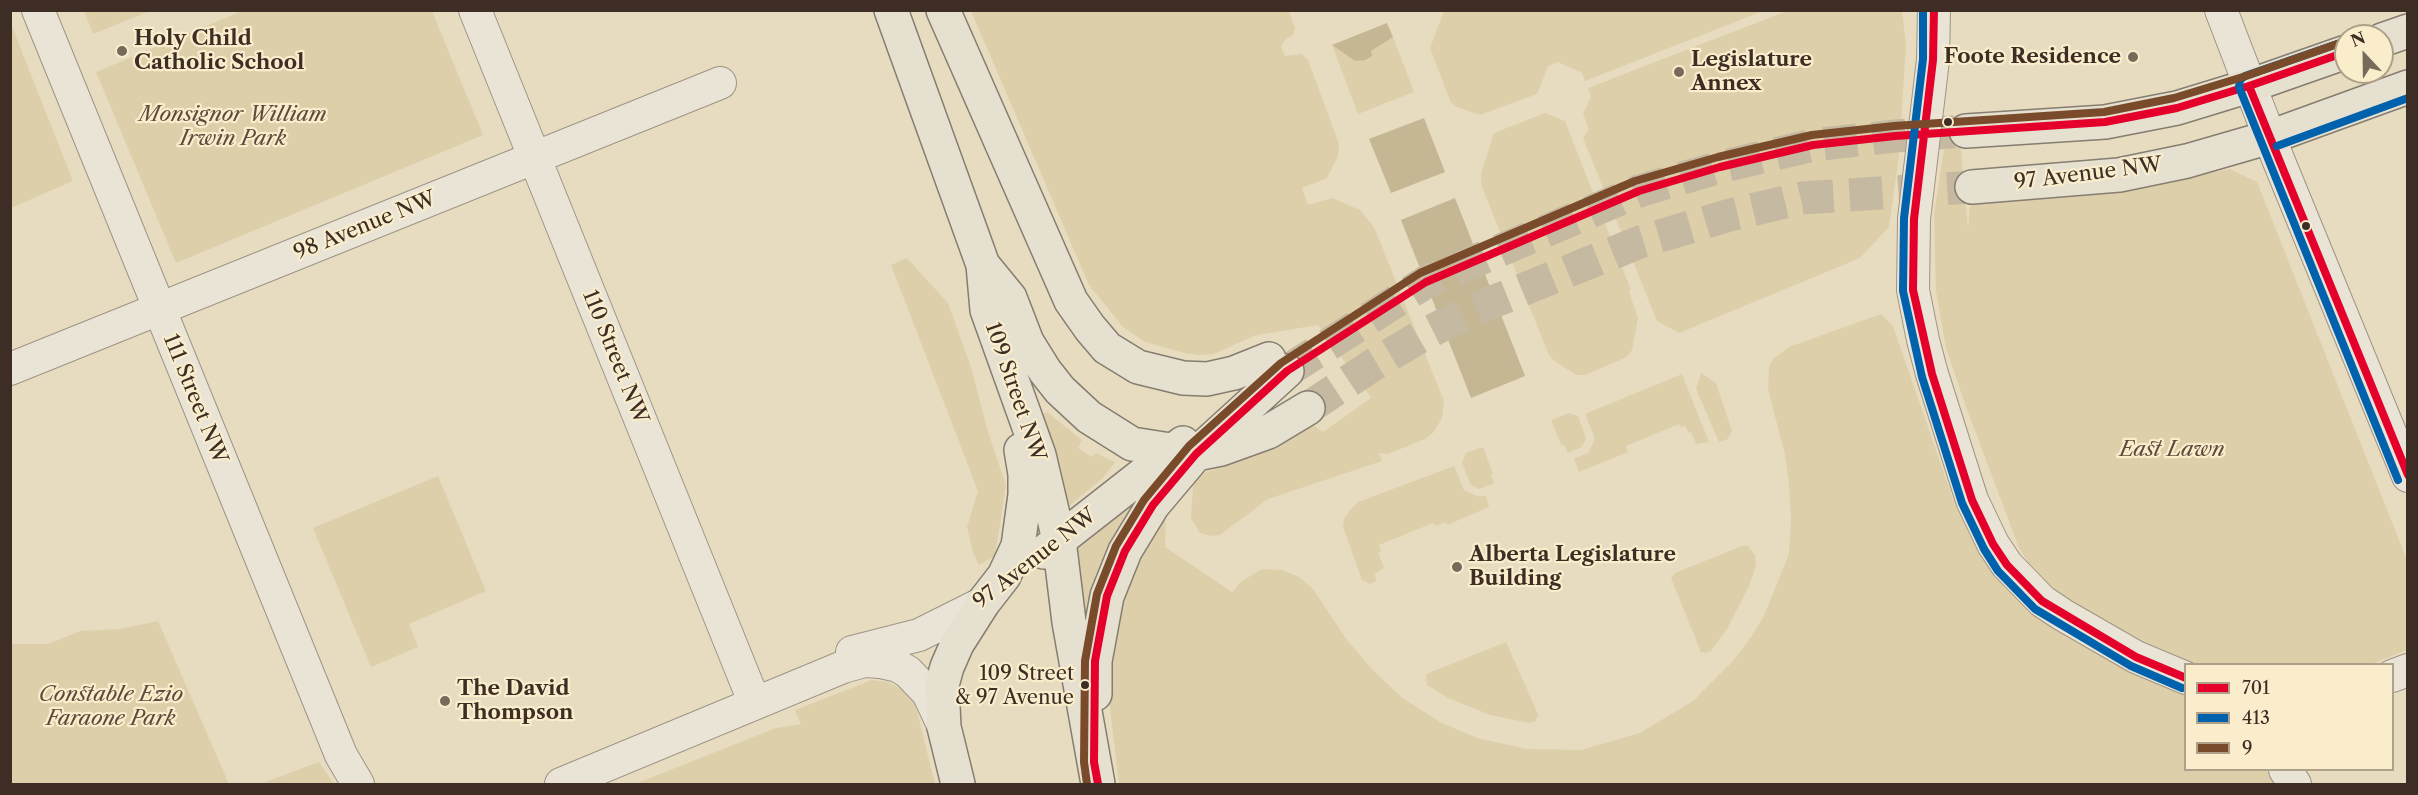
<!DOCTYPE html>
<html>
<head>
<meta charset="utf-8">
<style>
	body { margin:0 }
	#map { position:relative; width:2418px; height:795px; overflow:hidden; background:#e7dcc0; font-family:"Libre Caslon Text",serif }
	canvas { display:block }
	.frame { position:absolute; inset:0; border:12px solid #3d2d25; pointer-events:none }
	.legend { position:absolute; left:2184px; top:663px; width:210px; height:108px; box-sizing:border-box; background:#f9edcc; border:2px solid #aea089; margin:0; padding:8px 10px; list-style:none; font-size:18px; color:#3d2d25 }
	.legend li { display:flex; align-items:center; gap:12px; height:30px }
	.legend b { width:30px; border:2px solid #aea089 }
	.north { position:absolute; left:2334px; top:24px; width:60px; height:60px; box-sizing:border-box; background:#f9edcc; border:2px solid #aea089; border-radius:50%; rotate:338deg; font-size:16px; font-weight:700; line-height:24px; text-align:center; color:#3d2d25 }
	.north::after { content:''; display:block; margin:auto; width:21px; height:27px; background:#786a5b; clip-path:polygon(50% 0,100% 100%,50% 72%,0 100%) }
</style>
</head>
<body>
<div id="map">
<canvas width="2418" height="795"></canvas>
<div class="frame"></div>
<ul class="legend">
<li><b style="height:8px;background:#e4002b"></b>701</li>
<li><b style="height:8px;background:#0062ad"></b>413</li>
<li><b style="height:8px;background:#7a4b2a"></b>9</li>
</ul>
<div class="north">N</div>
</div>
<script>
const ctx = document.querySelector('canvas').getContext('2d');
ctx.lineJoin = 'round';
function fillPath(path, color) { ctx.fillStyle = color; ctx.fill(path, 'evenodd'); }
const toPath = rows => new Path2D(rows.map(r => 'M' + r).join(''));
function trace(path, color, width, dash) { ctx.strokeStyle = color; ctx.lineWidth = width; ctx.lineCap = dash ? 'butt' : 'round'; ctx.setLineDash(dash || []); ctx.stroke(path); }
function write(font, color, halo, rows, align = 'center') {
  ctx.font = font + ' "Libre Caslon Text",serif'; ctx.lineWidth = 4.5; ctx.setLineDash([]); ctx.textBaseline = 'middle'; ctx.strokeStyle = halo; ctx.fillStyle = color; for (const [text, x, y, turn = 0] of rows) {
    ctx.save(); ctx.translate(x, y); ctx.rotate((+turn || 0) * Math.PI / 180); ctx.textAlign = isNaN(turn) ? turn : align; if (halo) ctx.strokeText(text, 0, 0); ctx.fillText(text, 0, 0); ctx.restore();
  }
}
fillPath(toPath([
	[84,11,150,11,93,34],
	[242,11,432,11,483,135,176,263,96,72],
	[971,11,1289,11,1295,28,1293,35,1286,39,1281,46,1282,49,1285,56,1302,54,1308,60,1339,144,1338,156,1327,178,1302,188,1308,205,1332,198,1360,210,1374,227,1444,401,1442,418,1434,432,1425,439,1388,454,1379,453,1382,461,1268,499,1220,535,1211,536,1200,533,1191,518,1193,486,1202,473,1233,464,1273,448,1313,425,1323,432,1371,398,1318,325,1256,335,1214,354,1200,355,1185,353,1145,342,1123,327,1089,285],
	[1444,11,1444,10,1763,11,1585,81,1582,73,1558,62,1548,66,1537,94,1480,115,1457,107,1451,103,1430,48],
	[1787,11,1902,11,1906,44,1899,156,1889,227,1860,258,1679,333,1657,321,1583,138,1589,130,1583,114,1591,97,1588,88],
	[11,24,73,181,11,208,10,208],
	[1393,37,1414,92,1358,114,1332,45,1355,61],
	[1545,113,1565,121,1631,290,1629,292,1638,318,1632,350,1627,357,1585,375,1576,375,1553,360,1548,353,1481,184,1481,173,1494,133],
	[1949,118,1958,118,1968,229,1970,204,2099,194,2230,169,2257,182,2407,560,2407,650,2372,664,2188,664,2126,636,2056,594,2029,564,2019,548,1965,404,1946,348,1936,291,1934,213],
	[907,258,948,303,971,367,988,432,1006,485,995,556,979,565,973,553,967,527,978,491,891,265],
	[1881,314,1893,326,1954,502,1974,541,2013,595,2053,625,2185,695,2186,770,2266,770,2276,784,1119,784,1108,692,1112,648,1121,607,1135,570,1166,514,1165,547,1232,592,1242,581,1262,569,1282,570,1299,577,1313,589,1347,640,1371,668,1401,697,1440,722,1477,738,1527,749,1581,750,1640,733,1693,701,1734,660,1751,637,1764,616,1789,554,1791,517,1789,483,1785,455,1768,389,1769,366,1773,359,1789,347],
	[1701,373,1716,383,1732,431,1728,439,1719,442,1696,389],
	[1682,374,1709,442,1696,444,1691,432,1689,433,1685,426,1681,427,1679,424,1626,446,1628,452,1579,472,1574,459,1588,453,1595,439,1585,414],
	[1047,412,1082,440,1078,448,1092,457,1096,453,1115,462,1104,477,1068,507,1064,504,1043,414],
	[1569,413,1578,416,1586,438,1582,447,1568,453,1564,445,1562,446,1551,420],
	[1483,447,1493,474,1491,475,1494,483,1479,489,1471,485,1462,463,1466,453],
	[1454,466,1464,490,1480,497,1486,495,1489,507,1447,525,1446,522,1435,526,1433,523,1379,545,1381,551,1378,553,1384,568,1374,574,1377,581,1370,584,1362,580,1343,527,1344,519,1351,509,1358,502],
	[438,476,486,591,409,624,418,647,371,667,313,528],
	[1137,487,1146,498,1088,637,1075,543],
	[1742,546,1748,546,1755,555,1756,566,1749,586,1727,629,1711,651,1706,653,1701,652,1671,578,1675,573],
	[158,621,229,784,11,784,11,644,48,644,80,631,120,629],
	[1506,642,1537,712,1538,716,1535,721,1530,723,1490,715,1448,698,1427,685,1426,675,1431,672],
	[872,680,888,682,906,692,915,703,935,784,635,784,776,728,801,724,795,710],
	[319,762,334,784,260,784]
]), '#decfab');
fillPath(toPath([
	[1387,23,1393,37,1371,51,1372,56,1365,60,1355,61,1332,45],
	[1424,118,1445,172,1391,193,1369,139],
	[1455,198,1525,376,1471,398,1401,220]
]), '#c5b694');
trace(toPath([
	[1287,371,1426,282,1639,191,1720,167,1813,145,1895,136,1966,131],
	[1308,408,1376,363,1425,334,1473,310,1640,242,1730,215,1802,198,1972,187]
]), '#c5b9a1', 33, [33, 16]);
const minor = toPath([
	[38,10,341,755,358,784],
	[475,10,749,689,758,702],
	[1934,10,1933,60,1914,219,1913,290,1923,340,1932,374,1972,500,1993,544,2007,565,2042,601,2063,615,2136,657,2186,678],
	[2221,10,2278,159,2408,476],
	[10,369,720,83],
	[852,652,919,635,983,603],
	[2392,676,2408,670],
	[2285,770,2295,784],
	[561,784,843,667,864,661,880,662,898,666,908,672,928,693,944,727]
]);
const major = toPath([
	[891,10,983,265,987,310,1039,455,1059,540,1069,622,1098,784],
	[943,10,1071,301,1090,328,1107,348,1138,367,1183,378,1207,379,1234,373,1269,359],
	[2382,40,2408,31],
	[1966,131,2105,122,2177,108,2249,86,2346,52],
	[1972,187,2119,175,2187,161,2270,137,2408,87],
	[983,265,1010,298,1027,342,1045,371,1060,390,1089,417,1132,444,1196,454,1221,449,1268,432,1308,408],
	[1044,552,1183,443],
	[1095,694,1095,661,1107,596,1125,551,1153,505,1196,454,1287,371],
	[958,784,944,727,942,685,947,667,957,644,983,603,1004,576,1018,546,1025,495,1025,474,1021,450]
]);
trace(minor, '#9d9484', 34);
trace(major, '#857d6f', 36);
trace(minor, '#eae4d7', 32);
trace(major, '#e6e0d0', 33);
trace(toPath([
	[1934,10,1933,60,1914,219,1913,290,1932,374,1972,500,1993,544,2007,565,2042,601,2136,657,2186,678],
	[2249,86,2408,475],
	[1098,784,1094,762,1095,661,1107,596,1125,551,1153,505,1196,454,1287,371,1426,282,1639,191,1720,167,1813,145,1895,136,2105,122,2177,108,2249,86,2346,52]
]), '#e4002b', 8);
trace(toPath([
	[1923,10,1923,59,1904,218,1903,291,1922,377,1962,503,1984,549,1998,571,2035,609,2131,666,2182,688],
	[2343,42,2245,76,2240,80,2239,87,2398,480],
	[2277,146,2408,98]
]), '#0062ad', 8);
trace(toPath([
	[1087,784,1084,762,1085,661,1097,594,1116,546,1144,500,1189,446,1281,363,1420,273,1635,181,1718,157,1812,135,1894,126,2104,112,2174,98,2246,76,2343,42]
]), '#7a4b2a', 8);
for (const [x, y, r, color] of [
	[122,51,6,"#786a5b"],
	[2133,57,6,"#786a5b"],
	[1679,72,6,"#786a5b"],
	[1948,122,5,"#3d2d25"],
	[2306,226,5,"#3d2d25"],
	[1457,567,6,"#786a5b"],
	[1085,685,5,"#3d2d25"],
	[445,701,6,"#786a5b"]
]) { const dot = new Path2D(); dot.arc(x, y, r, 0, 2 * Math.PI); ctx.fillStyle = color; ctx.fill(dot); trace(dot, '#f9edcc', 2); }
write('20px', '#3d2d25', '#f9edcc', [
	["109 Street",1074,674],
	["& 97 Avenue",1074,698]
], 'right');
write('bold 21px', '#3d2d25', '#f9edcc', [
	["Holy Child",134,39],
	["Catholic School",134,63],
	["Foote Residence",2121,57,"right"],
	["Legislature",1691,60],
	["Annex",1691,84],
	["Alberta Legislature",1469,555],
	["Building",1469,579],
	["The David",457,689],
	["Thompson",457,713]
], 'left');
write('italic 21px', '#5c4b3c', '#f9edcc', [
	["Monsignor William",233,115],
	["Irwin Park",233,139],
	["East Lawn",2172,450],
	["Constable Ezio",111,695],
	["Faraone Park",111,719]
]);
write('21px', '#3d2d25', '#f9edcc', [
	["97 Avenue NW",2088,174,-7],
	["98 Avenue NW",365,226,-22],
	["110 Street NW",615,357,68],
	["109 Street NW",1015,392,71],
	["111 Street NW",195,399,68],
	["97 Avenue NW",1035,559,-38]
]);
</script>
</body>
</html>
